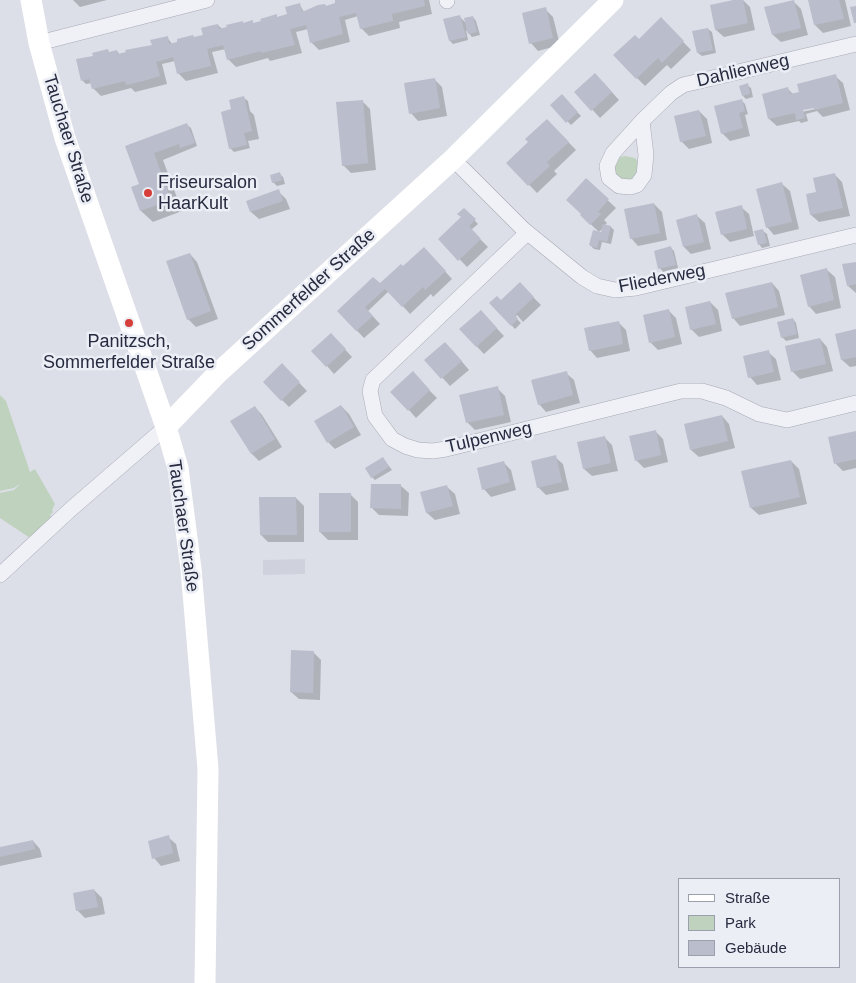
<!DOCTYPE html>
<html>
<head>
<meta charset="utf-8">
<style>
	body { margin:0 }
	#map { position:relative; width:856px; height:983px; overflow:hidden; background:#dddfe8; font-family:Arial,sans-serif }
	canvas { display:block }
	.legend { position:absolute; left:678px; top:878px; width:162px; height:90px; box-sizing:border-box; background:#eceef5; border:1px solid #9ca0ac; margin:0; padding:6px 9px; list-style:none; font-size:15px; color:#252a3f }
	.legend li { display:flex; align-items:center; gap:10px; height:25px }
	.legend b { width:25px; border:1px solid #9ca0ac }
</style>
</head>
<body>
<div id="map">
<canvas width="856" height="983"></canvas>
<ul class="legend">
<li><b style="height:6px;background:#fff"></b>Straße</li>
<li><b style="height:14px;background:#bfd2bd"></b>Park</li>
<li><b style="height:14px;background:#babdcb"></b>Gebäude</li>
</ul>
</div>
<script>
const ctx = document.querySelector('canvas').getContext('2d');
ctx.lineJoin = 'round';
function fillPath(path, color) { ctx.fillStyle = color; ctx.fill(path, 'evenodd'); }
const toPath = rows => new Path2D(rows.map(r => 'M' + r).join(''));
function trace(path, color, width, dash) { ctx.strokeStyle = color; ctx.lineWidth = width; ctx.lineCap = dash ? 'butt' : 'round'; ctx.setLineDash(dash || []); ctx.stroke(path); }
function write(font, color, halo, rows, align = 'center') {
  ctx.font = font + ' Arial,sans-serif'; ctx.lineWidth = 5; ctx.setLineDash([]); ctx.textBaseline = 'middle'; ctx.strokeStyle = halo; ctx.fillStyle = color; for (const [text, x, y, turn = 0] of rows) {
    ctx.save(); ctx.translate(x, y); ctx.rotate((+turn || 0) * Math.PI / 180); ctx.textAlign = isNaN(turn) ? turn : align; if (halo) ctx.strokeText(text, 0, 0); ctx.fillText(text, 0, 0); ctx.restore();
  }
}
fillPath(toPath([
	[305,559,305,574,263,575,263,560]
]), '#cfd1dd');
fillPath(toPath([
	[625,156,635,158,638,162,640,172,629,183,615,176,613,166,620,157],
	[0,395,6,401,30,472,35,469,55,504,52,510,53,512,50,515,52,517,30,538,0,518,0,493,14,490,21,483,14,488,0,491]
]), '#bfd2bd');
fillPath(toPath([
	[73,0,107,0,80,7],
	[336,0,429,0,432,14,399,22,400,28,369,36,361,28,358,16,345,20,350,42,319,50,311,42,308,29,296,32,302,53,270,61,268,58,236,67,228,59,226,49,212,52,218,73,186,81,179,74,175,61,162,64,167,84,135,92,131,88,101,96,93,88,92,83,86,84,83,81,77,60,84,60,107,50,110,53,117,51,120,55,151,47,167,37,172,44,204,36,218,25,222,29,242,22,244,24,252,22,254,24,276,16,278,18,288,15,300,5,304,12,325,5,327,7,335,5],
	[738,0,743,0,750,7,755,30,724,37,716,30,711,6],
	[809,0,845,0,851,26,823,33,815,25],
	[793,1,801,9,808,35,781,42,773,35],
	[545,9,553,17,560,45,538,51,531,43],
	[460,17,466,23,473,17,476,21,480,35,472,37,466,30,468,40,453,44,450,41],
	[661,19,691,50,671,69,667,65,645,86,615,56,639,40],
	[708,29,712,32,716,53,702,56,698,53],
	[835,76,843,83,850,110,823,117,817,111,806,114,808,121,801,123,799,121,777,126,769,119,788,89,793,94,800,93],
	[815,106,815,109,797,113,797,111],
	[434,79,442,87,447,116,418,121,411,113],
	[603,82,619,100,600,118,576,92],
	[747,85,751,88,753,97,746,99,743,96],
	[562,96,581,116,571,125,552,105],
	[244,98,248,101,250,111,254,115,259,139,248,141,250,148,234,152,230,148,234,110],
	[741,100,745,104,748,114,745,115,750,136,730,141,722,133],
	[362,101,370,109,376,170,351,173,343,165],
	[699,111,707,119,712,143,689,149,681,141],
	[547,120,576,150,554,171,557,174,537,193,508,163,530,143],
	[187,125,191,128,197,146,163,160,182,211,153,222,141,211,140,185,126,147],
	[279,173,283,177,285,184,277,186,273,182],
	[834,174,842,182,850,216,819,222,811,215,818,193],
	[586,180,616,208,604,220,607,223,605,225,611,227,614,230,611,244,602,242,600,250,594,249,590,245,602,233,604,227,599,232,581,215],
	[782,184,790,191,799,229,774,235,767,227],
	[278,191,286,199,290,209,259,219,251,212,248,201],
	[654,204,662,212,667,240,638,246,631,238],
	[741,207,749,214,754,236,730,242,722,234],
	[464,209,478,224,471,230,488,247,467,267,440,239,462,217],
	[697,216,705,223,711,249,691,254,684,247],
	[763,231,767,234,770,246,762,248,759,244],
	[671,248,674,251,678,268,663,272,660,268],
	[190,254,197,262,218,319,196,327,188,319],
	[431,256,452,279,433,297,431,294,410,314,389,291,368,311,380,324,364,338,338,311,380,285,402,267],
	[856,263,856,293,848,286],
	[827,270,835,277,841,308,816,314,809,306],
	[772,283,779,291,785,315,740,326,733,318],
	[520,284,541,305,523,322,517,315,515,317,521,323,515,329,491,303,501,302],
	[710,302,718,310,722,331,699,337,691,329],
	[668,310,676,318,682,344,658,350,650,342],
	[488,319,504,336,484,354,461,330],
	[793,319,796,323,799,338,786,341,782,337],
	[618,322,626,330,630,351,597,358,590,350],
	[856,330,856,366,850,367,842,360],
	[331,334,352,357,334,374,327,366],
	[820,339,827,347,833,371,800,379,792,371],
	[453,351,469,370,450,386,426,360],
	[768,352,776,359,781,380,757,385,750,377],
	[282,365,307,391,289,407,264,382],
	[566,373,574,380,580,403,546,412,539,404],
	[420,381,437,398,416,418,409,410],
	[497,388,505,396,511,422,475,430,467,422],
	[341,406,349,414,361,435,335,449,328,442],
	[255,407,262,415,282,447,259,461,252,454,232,421],
	[722,416,729,424,735,448,699,457,691,450],
	[655,431,663,439,668,462,644,468,636,460],
	[856,432,856,468,843,471,836,464,830,438],
	[605,438,612,445,618,471,592,476,584,469],
	[555,457,563,464,569,490,546,495,538,487],
	[383,458,392,470,375,480,372,477],
	[791,461,799,469,807,504,759,515,751,508],
	[504,463,511,470,516,490,491,497,484,489],
	[401,486,409,493,408,516,379,515,372,508],
	[447,487,455,494,460,514,435,520,427,513],
	[351,495,358,502,358,540,328,540,320,532],
	[296,498,304,506,304,542,268,542,261,535],
	[313,652,321,660,320,700,299,699,291,692],
	[168,837,176,844,180,861,161,866,154,858],
	[33,841,40,849,42,857,0,866,0,849],
	[94,890,102,898,105,914,85,918,77,910]
]), '#0003');
fillPath(toPath([
	[335,0,424,0,425,6,392,14,393,21,360,29,356,13,339,17,343,34,310,43,306,25,290,29,295,45,261,53,261,51,227,60,223,45,207,49,211,66,177,74,173,57,156,62,160,76,143,81,126,85,125,81,92,89,89,79,81,81,76,59,93,56,92,53,108,49,109,52,117,50,118,54,126,52,125,50,152,45,150,40,168,36,169,44,177,42,177,39,193,35,194,37,203,35,201,28,209,26,218,24,219,29,227,27,226,25,243,21,243,23,253,20,253,23,261,21,260,19,277,14,277,17,287,14,285,7,300,3,302,12,318,5,325,4,326,6,335,3],
	[733,0,743,0,748,23,715,30,710,5],
	[794,0,801,28,772,35,764,7],
	[808,0,839,0,844,19,814,25],
	[856,6,856,23,854,23,850,7],
	[546,7,553,38,529,44,522,13],
	[460,15,466,37,449,41,443,19],
	[473,16,477,32,468,34,464,18],
	[661,17,684,41,662,63,658,58,636,79,613,55,635,35,639,39],
	[708,28,713,50,697,53,692,31],
	[595,73,612,92,591,111,574,92],
	[836,74,843,103,814,110,814,108,803,110,805,118,796,120,795,113,768,119,762,94,788,87,790,94,799,92,797,84],
	[435,78,440,108,409,114,404,83],
	[748,83,750,94,742,96,739,86],
	[562,94,578,112,566,123,550,105],
	[244,96,252,131,244,133,247,145,229,149,221,112,231,109,229,100],
	[742,99,745,111,739,113,743,128,721,134,714,106],
	[363,100,368,163,342,166,336,102],
	[699,110,706,136,680,142,674,116],
	[547,119,569,142,547,162,550,166,528,186,506,163,528,142,525,139],
	[187,123,195,143,180,148,179,144,154,153,171,200,140,211,131,187,139,184,125,146],
	[280,172,282,180,272,183,270,175],
	[835,173,843,208,810,215,806,194,816,192,813,178],
	[586,178,609,199,598,212,601,214,590,225,580,215,581,214,566,200],
	[782,182,792,222,766,228,756,189],
	[279,189,283,201,250,212,246,201],
	[654,203,660,233,630,239,624,209],
	[742,205,747,229,721,235,715,212],
	[464,208,476,219,469,226,481,239,458,261,438,239,461,217,457,214],
	[697,214,704,242,683,247,676,220],
	[603,224,611,226,607,242,599,240,597,248,589,245,593,230,601,232],
	[763,229,767,243,758,245,754,231],
	[671,246,676,265,658,269,654,251],
	[424,247,446,271,425,290,423,287,402,307,385,289,365,307,373,316,356,331,337,311,373,277,380,283,401,264,403,266],
	[190,253,211,311,187,320,166,261],
	[856,262,856,284,847,286,842,264],
	[827,268,834,300,808,307,800,275],
	[520,282,534,297,515,315,518,319,511,326,489,303,497,296,501,300],
	[772,282,778,307,732,319,725,293],
	[710,301,716,324,690,330,685,307],
	[669,309,675,337,649,343,643,315],
	[481,310,497,328,476,347,459,329],
	[793,318,797,334,781,338,777,322],
	[619,321,623,344,589,351,584,328],
	[856,329,856,357,841,360,835,334],
	[331,333,346,349,326,367,311,351],
	[820,338,826,364,791,372,785,346],
	[445,342,462,361,441,379,424,360],
	[769,350,774,372,748,378,743,356],
	[282,363,300,382,281,401,263,382],
	[413,371,430,390,408,411,390,392],
	[567,371,573,395,538,405,531,380],
	[498,386,504,415,466,423,459,395],
	[341,405,354,427,327,443,314,421],
	[255,406,275,439,251,454,230,421],
	[722,415,728,441,690,450,684,424],
	[656,430,661,455,635,461,629,436],
	[856,431,856,459,834,464,828,437],
	[605,436,611,463,583,469,577,442],
	[556,455,562,482,537,488,531,461],
	[383,457,389,467,371,478,365,468],
	[791,460,800,497,750,508,741,471],
	[504,461,510,482,482,490,477,468],
	[371,484,401,484,401,509,370,508],
	[447,485,453,506,426,513,420,492],
	[319,493,351,493,351,532,319,532],
	[259,497,296,497,297,535,260,535],
	[291,650,314,651,313,693,290,692],
	[169,835,173,853,152,859,148,841],
	[33,840,35,849,0,857,0,847],
	[94,889,98,907,76,911,73,893]
]), '#babdcb');
const street = toPath([
	[447,0,447,1],
	[39,43,207,0],
	[642,121,671,93,683,85,856,44],
	[642,121,646,155,644,175,637,185,631,187,619,186,609,178,607,166,613,153,642,121],
	[453,159,523,229,582,277,597,286,615,290,636,288,856,235],
	[527,233,373,380,370,391,375,416,392,439,405,446,418,450,433,451,446,449,681,391,702,391,726,398,759,414,787,420,856,403],
	[0,575,71,509,166,427]
]);
trace(street, '#a6a9b5', 16);
trace(street, '#f0f1f6', 15);
trace(toPath([
	[31,0,39,43,65,138,166,427,178,468,191,569,208,769,205,983],
	[166,427,218,373,453,159,613,0]
]), '#fff', 21);
for (const [x, y, r, color] of [
	[148,193,5,"#d63f39"],
	[129,323,5,"#d63f39"]
]) { const dot = new Path2D(); dot.arc(x, y, r, 0, 2 * Math.PI); ctx.fillStyle = color; ctx.fill(dot); trace(dot, '#eceef5', 2); }
write('18px', '#252a3f', '#eceef5', [
	["Dahlienweg",743,71,-13],
	["Tauchaer Straße",68,139,73],
	["Fliederweg",662,279,-11],
	["Sommerfelder Straße",309,290,-42],
	["Tulpenweg",489,438,-13],
	["Tauchaer Straße",183,526,82]
]);
write('18px', '#252a3f', '#eceef5', [
	["Friseursalon",158,183],
	["HaarKult",158,204],
	["Panitzsch,",129,342,"center"],
	["Sommerfelder Straße",129,363,"center"]
], 'left');
</script>
</body>
</html>
